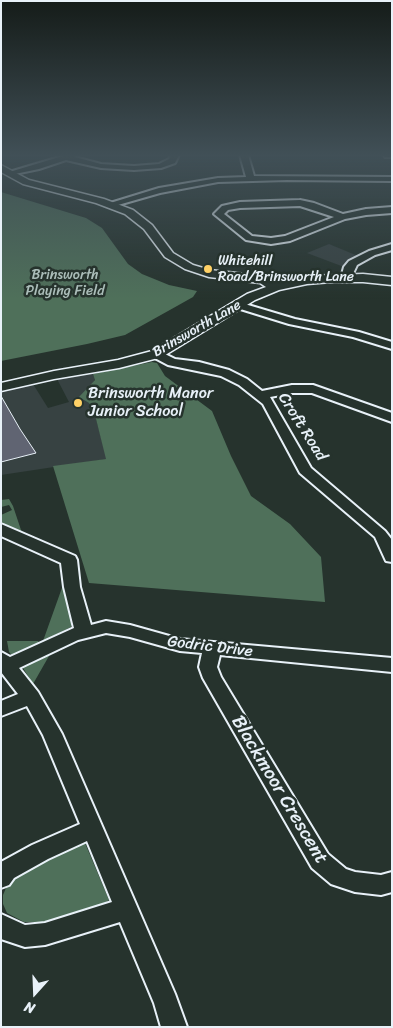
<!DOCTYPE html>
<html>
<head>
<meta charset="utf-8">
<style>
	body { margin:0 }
	#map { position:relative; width:393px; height:1028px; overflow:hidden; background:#26332d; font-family:Sriracha,sans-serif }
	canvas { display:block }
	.frame { position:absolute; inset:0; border:2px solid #e8f1f8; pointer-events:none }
	.north { position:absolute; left:10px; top:968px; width:50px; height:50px; -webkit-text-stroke:4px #26332d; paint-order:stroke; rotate:200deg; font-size:14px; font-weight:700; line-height:20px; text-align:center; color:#e8f1f8 }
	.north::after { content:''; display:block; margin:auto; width:18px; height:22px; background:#e8f1f8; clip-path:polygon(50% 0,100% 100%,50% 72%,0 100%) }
</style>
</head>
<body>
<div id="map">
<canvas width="393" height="1028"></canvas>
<div class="frame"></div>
<div class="north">N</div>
</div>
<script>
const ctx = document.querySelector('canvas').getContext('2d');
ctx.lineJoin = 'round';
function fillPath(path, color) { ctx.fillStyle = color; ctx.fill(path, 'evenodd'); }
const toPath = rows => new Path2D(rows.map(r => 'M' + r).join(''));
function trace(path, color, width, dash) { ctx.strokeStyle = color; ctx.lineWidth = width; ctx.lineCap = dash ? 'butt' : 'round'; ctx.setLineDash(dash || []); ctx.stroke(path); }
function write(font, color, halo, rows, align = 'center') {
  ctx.font = font + ' Sriracha,sans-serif'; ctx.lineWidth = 5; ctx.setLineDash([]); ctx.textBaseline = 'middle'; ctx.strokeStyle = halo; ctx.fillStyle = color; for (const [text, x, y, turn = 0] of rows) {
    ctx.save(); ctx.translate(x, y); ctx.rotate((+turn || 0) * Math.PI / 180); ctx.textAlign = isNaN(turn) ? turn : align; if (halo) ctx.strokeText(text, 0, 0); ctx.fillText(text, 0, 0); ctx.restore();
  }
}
fillPath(toPath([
	[329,244,358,256,344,267,307,253],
	[93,374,95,379,85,400,89,403,96,419,107,459,1,475,1,392,33,384,48,408,69,402,57,379]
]), '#374242');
fillPath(toPath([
	[1,192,86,218,102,228,128,264,142,274,169,285,197,291,193,297,177,306,125,335,87,344,1,361],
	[152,362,157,363,165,376,212,411,231,456,251,496,290,524,321,557,325,602,89,583,53,466,106,459,96,419,89,403,79,397,95,380,93,374],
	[9,499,13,506,23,536,1,523,1,515,12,510,9,505,1,507,1,500],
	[63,585,72,622,71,627,43,641],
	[7,641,38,641,49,656,33,684,23,668,9,652],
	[77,843,85,843,109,900,101,906,52,922,24,922,7,913,3,904,3,895,9,881,61,851]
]), '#4f705a');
const building = toPath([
	[1,396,20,429,36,453,1,462,1,396]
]);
fillPath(building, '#606472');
trace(building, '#e8f1f8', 1);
const minor = toPath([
	[66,155,78,155,75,157,101,164,134,166,159,164,169,159,171,155,179,155,175,163,161,168,134,170,101,168,66,160,39,169,10,175,6,173,66,155],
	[240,155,248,155,254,176,392,177,392,181,287,180,218,182,160,193,111,207,107,204,159,188,218,178,246,177,240,155],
	[384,155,392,155,392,157,385,157,384,155],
	[300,200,314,203,343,214,366,209,392,207,392,213,366,215,345,219,290,241,271,244,246,240,214,214,222,206,240,202,300,200],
	[300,206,334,217,285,236,271,238,252,236,224,214,228,210,240,208,300,206],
	[392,244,392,250,375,255,357,265,350,280,342,280,341,278,344,267,349,261,369,251,392,244],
	[238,302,295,319,359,332,392,342,392,349,353,337,289,324,234,307,233,305,238,302],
	[157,350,175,359,199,362,229,370,247,379,262,391,292,385,313,385,392,413,392,422,312,393,292,393,270,397,311,468,385,531,392,540,392,562,386,561,375,537,300,473,263,404,239,385,221,376,168,365,153,357,151,354,157,350],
	[1,524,75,556,77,560,80,587,91,625,106,621,130,625,180,639,392,658,392,672,220,655,217,667,221,677,328,854,346,869,355,872,381,875,392,872,392,892,381,895,355,892,331,884,312,868,203,678,199,667,202,653,180,651,130,637,106,633,78,640,19,668,38,692,62,734,175,994,187,1027,161,1027,154,1003,120,922,45,945,25,947,1,939,1,914,25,925,45,923,112,902,87,841,48,859,14,878,9,885,1,888,1,862,32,845,80,824,43,735,27,706,1,716,1,701,18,694,1,672,1,652,10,657,74,628,64,587,61,563,1,536,1,524]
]);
const tertiary = toPath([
	[1,165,29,180,104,199,133,210,152,225,173,253,193,265,210,270,263,276,277,283,307,276,363,274,392,277,392,285,363,282,331,282,307,284,279,290,255,300,162,357,119,368,54,379,1,391,1,383,54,371,118,360,152,351,247,294,266,287,260,283,209,277,185,269,165,257,144,229,125,214,96,203,23,184,1,172,1,165]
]);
trace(minor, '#e8f1f8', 4);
trace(tertiary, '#e8f1f8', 3);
fillPath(minor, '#26332d');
fillPath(tertiary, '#26332d');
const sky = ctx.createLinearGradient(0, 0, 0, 299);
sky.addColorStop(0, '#151c19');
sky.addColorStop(0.52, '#415057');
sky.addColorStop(1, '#41505700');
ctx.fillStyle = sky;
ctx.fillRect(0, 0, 393, 299);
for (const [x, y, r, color] of [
	[208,269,5,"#ffd166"],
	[78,403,5,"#ffd166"]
]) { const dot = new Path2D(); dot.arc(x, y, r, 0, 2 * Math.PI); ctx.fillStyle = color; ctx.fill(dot); trace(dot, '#26332d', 2); }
write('14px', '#e8f1f8', '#26332d', [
	["Whitehill",218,261],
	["Road/Brinsworth Lane",218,277]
], 'left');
write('14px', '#abbdb9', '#26332d', [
	["Brinsworth",65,275],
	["Playing Field",65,291]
]);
write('14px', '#e8f1f8', '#26332d', [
	["Brinsworth Lane",197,329,-30]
]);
write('16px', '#e8f1f8', '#26332d', [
	["Brinsworth Manor",88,394],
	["Junior School",88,412]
], 'left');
write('16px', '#e8f1f8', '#26332d', [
	["Croft Road",302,427,58],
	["Godric Drive",210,647,7]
]);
write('19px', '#e8f1f8', '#26332d', [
	["Blackmoor Crescent",279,790,59]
]);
</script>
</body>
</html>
